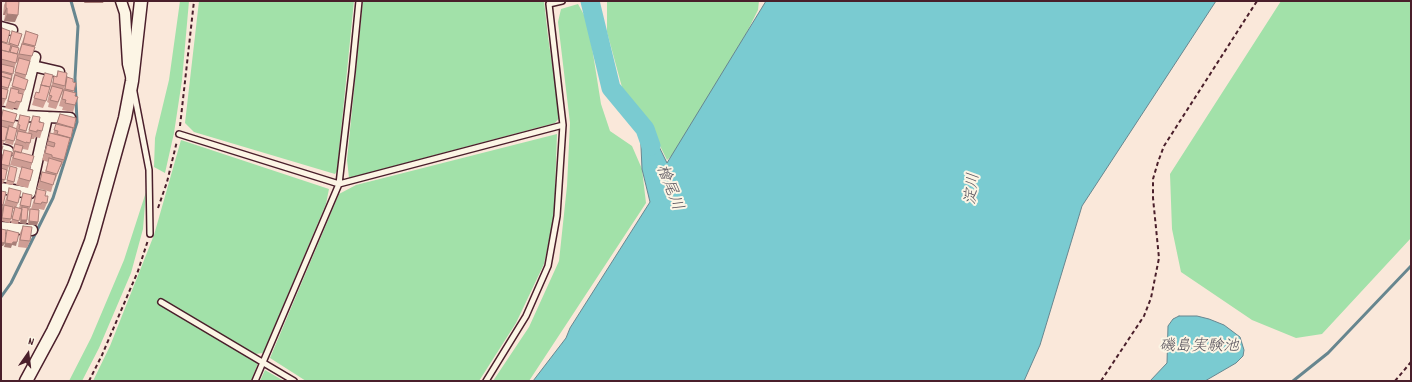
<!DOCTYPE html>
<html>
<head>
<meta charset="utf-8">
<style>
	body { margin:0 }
	#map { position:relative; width:1412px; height:382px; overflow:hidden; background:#fae8da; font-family:Dekko,sans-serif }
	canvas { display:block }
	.frame { position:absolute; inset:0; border:2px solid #4a1f2b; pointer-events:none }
	.north { position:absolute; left:8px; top:334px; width:40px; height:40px; -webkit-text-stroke:3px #fcf5e5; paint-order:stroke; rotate:14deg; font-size:11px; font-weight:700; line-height:16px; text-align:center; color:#4a1f2b }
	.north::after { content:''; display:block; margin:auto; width:14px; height:18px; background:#4a1f2b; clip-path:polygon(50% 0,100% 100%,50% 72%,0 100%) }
</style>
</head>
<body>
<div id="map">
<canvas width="1412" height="382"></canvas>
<div class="frame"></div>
<div class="north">N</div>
</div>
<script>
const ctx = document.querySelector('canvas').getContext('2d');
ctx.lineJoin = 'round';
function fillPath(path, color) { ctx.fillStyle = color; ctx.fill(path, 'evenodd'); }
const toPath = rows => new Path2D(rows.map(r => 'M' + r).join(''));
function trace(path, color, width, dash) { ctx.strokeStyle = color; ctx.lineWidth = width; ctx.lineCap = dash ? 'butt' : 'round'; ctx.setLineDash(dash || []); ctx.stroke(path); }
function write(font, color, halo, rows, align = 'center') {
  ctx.font = font + ' Dekko,"Klee One",sans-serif'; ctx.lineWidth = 4; ctx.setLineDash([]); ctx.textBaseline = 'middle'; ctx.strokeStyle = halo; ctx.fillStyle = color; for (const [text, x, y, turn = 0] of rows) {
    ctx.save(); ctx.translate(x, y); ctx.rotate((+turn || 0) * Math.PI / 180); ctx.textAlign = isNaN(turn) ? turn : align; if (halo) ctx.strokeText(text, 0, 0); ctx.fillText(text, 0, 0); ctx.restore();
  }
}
fillPath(toPath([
	[180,1,189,1,182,80,174,133,165,173,154,167,155,138,169,80],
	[199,1,354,1,337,171,335,174,194,132,185,123],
	[363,1,544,1,548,37,560,117,555,123,349,178,347,160],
	[615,1,759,1,758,10,746,34,676,152,667,160,652,130,623,91,607,32,607,2],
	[1281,1,1411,1,1411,238,1322,334,1296,338,1252,320,1181,272,1172,229,1170,174],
	[578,4,588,22,601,104,610,131,632,146,642,169,646,203,529,381,493,381,529,327,559,261,567,186,570,123,558,22,561,9],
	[557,134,554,216,544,264,516,323,479,381,306,381,270,358,339,194,356,185],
	[181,140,329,189,326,204,263,353,255,354,161,299,158,304,258,363,251,381,93,381,110,346,154,235],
	[146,192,143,229,131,273,99,348,82,381,69,381,91,338,124,260],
	[265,370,284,381,260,381]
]), '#a2e1a9');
const water = toPath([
	[766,1,1216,1,1082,206,1040,345,1024,381,533,381,566,338,570,328,650,202,642,169,640,124,642,117,648,124,667,163,766,1],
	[1179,316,1197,316,1209,319,1224,325,1240,337,1244,350,1243,356,1236,363,1205,381,1150,381,1167,363,1168,326,1173,319,1179,316]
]);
fillPath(water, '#7acbd1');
trace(water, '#67868f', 1);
trace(toPath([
	[1,297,11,283,53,198,77,122,75,78,78,26,71,1],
	[1293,381,1328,353,1411,266]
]), '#67868f', 3);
trace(toPath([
	[590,1,611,88,645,129,651,146]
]), '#7acbd1', 19);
const service = toPath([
	[134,92,149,170,150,234],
	[179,134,339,184,563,125],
	[161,302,294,381],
	[255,381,339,184,352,72,359,1],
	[486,381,526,316,548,266,557,216,563,125,549,4,562,1]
]);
const minor = toPath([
	[121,1,125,13,128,64,131,76],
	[1,27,12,30],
	[33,66,59,72],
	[1,112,24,116,70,118],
	[21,116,35,57],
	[1,149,8,151],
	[1,188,30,193,47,117],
	[1,227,32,230]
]);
const tertiary = toPath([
	[26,381,53,331,74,286,91,241,125,118,132,81,141,1]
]);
trace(service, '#4a1f2b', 8);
trace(minor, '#4a1f2b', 13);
trace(tertiary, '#4a1f2b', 15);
trace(toPath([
	[180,126,194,1],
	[158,208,167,182,177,141],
	[89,381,102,355,138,271,148,240],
	[1101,381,1144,316,1151,298,1159,258,1153,198,1153,179,1158,162,1164,146,1257,1],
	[1395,381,1411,362]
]), '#4a1f2b', 2, [4, 3]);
trace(service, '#fcf5e5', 5);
trace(minor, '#fcf5e5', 10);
trace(tertiary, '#fcf5e5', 12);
fillPath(toPath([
	[6,1,15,22,4,21,5,15,3,15,4,5],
	[1,31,10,31,7,44,8,44,12,31,22,34,18,47,16,63,8,90,6,99,3,106,1,105],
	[26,31,38,35,25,79,25,90,18,109,14,108,13,110,5,108,14,80,13,79,18,62,16,61,19,51],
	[58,71,65,86,56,109,48,107,49,103,47,102,54,76,56,77],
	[43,76,46,101,43,108,32,105,36,92,39,92],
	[67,77,73,82,76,83,73,92,75,96,75,105,73,112,62,110,63,107,59,106],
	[3,110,14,123,13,127,16,128,20,115,30,117,26,133,28,133,33,116,39,122,42,131,40,138,35,137,34,139,31,139,28,150,23,149,23,150,22,149,21,153,32,163,30,169,30,181,28,188,16,185,22,168,10,165,13,155,12,155,14,146,18,132,16,131,13,145,5,143,8,129,7,129,3,145,1,144,1,116],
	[60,114,76,118,71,138,68,145,64,160,61,167,60,167,55,181,54,181,51,192,37,188,42,172,45,172,48,162,42,160,48,140,50,133,53,134],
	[4,150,9,166,3,184,1,183,1,161],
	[10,166,14,182,13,185,6,184],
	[9,188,18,203,16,208,19,208,23,193,30,207,29,211,28,210,27,220,26,224,20,223,20,214,18,224,11,223,14,209,13,209,10,223,1,221,1,191,3,205,2,212],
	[37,189,45,196,47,203,44,210,39,209,38,222,37,225,28,225,29,213,30,209,31,209,35,196],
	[23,226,30,241,27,248,18,247,20,233]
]), '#ce9d94');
fillPath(toPath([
	[85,1,104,1,103,3,84,3],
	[6,8,7,8,5,15,3,15],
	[7,14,18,15,15,22,4,21],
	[21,220,27,220,26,224,20,223],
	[29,221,38,222,37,225,28,225],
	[1,242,5,243,3,246,1,246],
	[13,242,17,242,16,246,12,245,11,248,4,247,5,243]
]), '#a87f78');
const building = toPath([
	[6,1,19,1,18,15,7,14,7,8,6,8,6,1],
	[2,28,10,31,7,43,1,41,1,31,2,28],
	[12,31,22,34,18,46,9,43,12,31],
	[26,31,38,35,35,46,23,43,26,31],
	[1,42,11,45,9,52,1,50,1,42],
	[22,44,35,47,32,56,19,54,22,44],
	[12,46,19,48,17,54,10,52,12,46],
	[1,50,18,54,16,63,1,59,1,50],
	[19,58,30,61,26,75,15,72,19,58],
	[1,64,14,67,13,74,1,71,1,64],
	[58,71,67,73,65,86,53,83,54,76,57,77,58,71],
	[1,72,12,75,11,81,10,81,11,79,1,76,1,72],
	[45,73,53,75,50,87,41,85,45,73],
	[15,75,28,80,25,90,12,86,15,75],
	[1,76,11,79,8,88,1,86,1,76],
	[67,77,73,79,73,82,76,83,74,91,65,89,67,77],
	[41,85,50,87,46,101,34,98,36,92,39,93,41,85],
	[52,86,63,89,58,102,50,100,52,96,49,95,52,86],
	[1,88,8,90,6,99,1,98,1,88],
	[11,88,19,90,18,93,23,94,21,102,16,101,15,103,8,101,11,88],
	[64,90,76,93,75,96,78,97,75,105,65,103,66,100,62,99,64,90],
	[3,110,17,114,14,123,1,120,3,110],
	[60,114,76,118,74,128,57,123,60,114],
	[20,115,30,117,26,131,19,129,20,125,18,124,20,115],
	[33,116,40,117,39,122,44,123,42,131,37,130,37,132,29,130,33,116],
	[56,124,73,128,71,138,57,134,58,131,54,130,56,124],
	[1,126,8,128,5,141,1,140,1,126],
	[9,126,17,129,14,141,6,139,9,126],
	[18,131,32,134,30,143,26,142,26,143,16,139,18,131],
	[50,133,70,138,64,160,52,157,52,155,45,153,47,145,54,147,55,143,48,141,50,133],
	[15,144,23,146,21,153,13,151,15,144],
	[1,146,3,146,1,153,1,146],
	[4,150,12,152,9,166,1,164,4,150],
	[15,151,34,156,32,163,13,158,15,151],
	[49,158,62,162,57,174,46,171,49,158],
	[10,166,17,168,14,182,7,180,10,166],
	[22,167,33,170,30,181,19,178,22,167],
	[1,168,7,170,5,180,1,179,1,168],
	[42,172,56,175,53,185,40,181,42,172],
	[9,188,21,191,18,203,7,200,9,188],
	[37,189,46,191,45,196,48,196,47,203,42,202,41,204,34,203,37,189],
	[1,191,6,192,3,205,1,205,1,191],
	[23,193,32,195,30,207,20,205,23,193],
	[1,205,3,205,2,216,1,216,1,205],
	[4,205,13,207,11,219,2,218,4,205],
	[15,207,22,209,19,221,12,219,15,207],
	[22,207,28,208,27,220,21,220,22,207],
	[30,209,39,210,38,222,29,221,30,209],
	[23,226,32,227,30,241,20,240,23,226],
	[1,229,6,230,5,243,1,242,1,229],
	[7,230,19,233,17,242,13,242,12,244,5,243,7,230]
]);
fillPath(building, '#f0b6ac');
trace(building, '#a87f78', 1);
write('italic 16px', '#58535d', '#fcf5e5', [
	["檜尾川",668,188,69],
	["淀川",974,189,-84],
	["磯島実験池",1199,348]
]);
</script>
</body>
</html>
